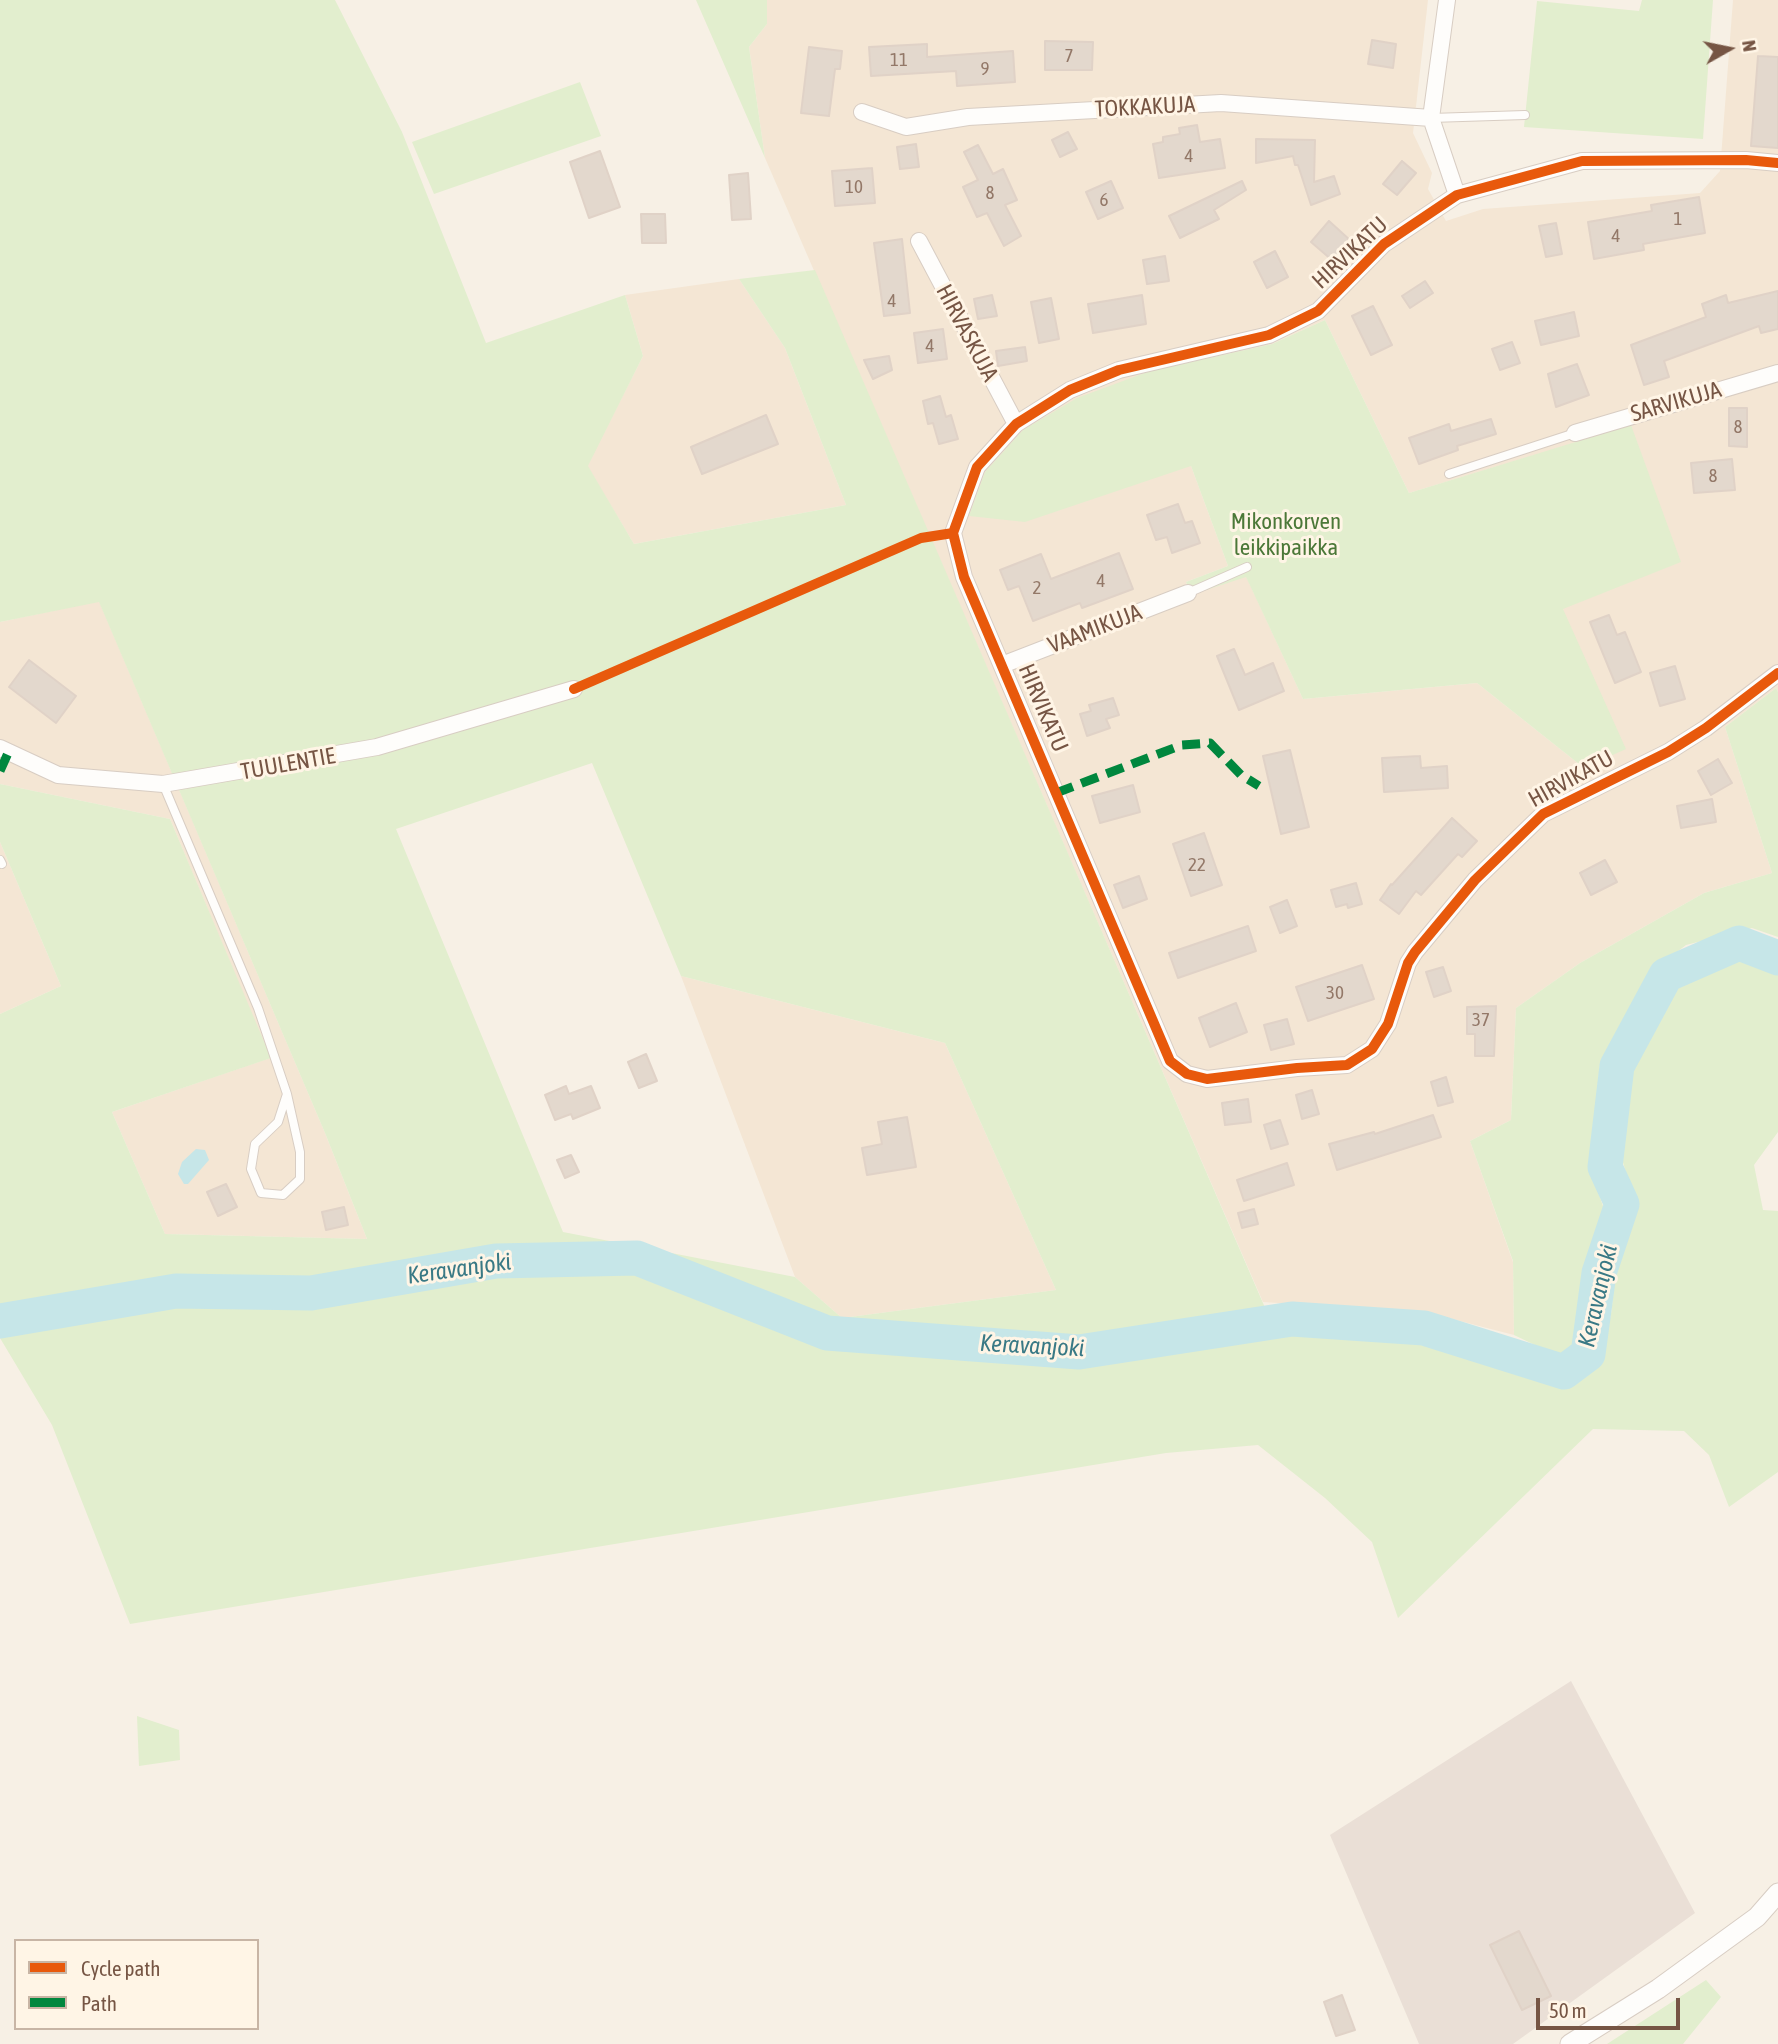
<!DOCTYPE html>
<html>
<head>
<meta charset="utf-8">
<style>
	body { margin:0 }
	#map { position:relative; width:1778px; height:2044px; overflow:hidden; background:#f7f0e5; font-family:"Asap Condensed",sans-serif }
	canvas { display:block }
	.legend { position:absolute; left:14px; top:1939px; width:245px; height:91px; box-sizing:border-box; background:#fff5e6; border:2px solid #c8b5a5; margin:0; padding:9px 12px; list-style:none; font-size:21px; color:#765544 }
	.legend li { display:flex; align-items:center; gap:14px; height:35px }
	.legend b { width:35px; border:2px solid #c8b5a5 }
	.north { position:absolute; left:1694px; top:14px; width:70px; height:70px; -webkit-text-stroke:5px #fff5e6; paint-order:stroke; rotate:81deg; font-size:19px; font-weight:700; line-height:28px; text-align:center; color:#765544 }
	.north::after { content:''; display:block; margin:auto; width:24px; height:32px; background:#765544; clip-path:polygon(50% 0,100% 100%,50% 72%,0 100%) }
	.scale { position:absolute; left:1536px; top:1998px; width:144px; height:32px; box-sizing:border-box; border:4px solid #765544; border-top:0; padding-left:9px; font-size:21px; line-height:24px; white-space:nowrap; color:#765544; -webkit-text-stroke:5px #fff5e6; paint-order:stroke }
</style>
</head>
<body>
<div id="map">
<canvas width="1778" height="2044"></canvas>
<ul class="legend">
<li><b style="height:9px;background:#e8590c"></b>Cycle path</li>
<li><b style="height:9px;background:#00873e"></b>Path</li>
</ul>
<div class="north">N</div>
<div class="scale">50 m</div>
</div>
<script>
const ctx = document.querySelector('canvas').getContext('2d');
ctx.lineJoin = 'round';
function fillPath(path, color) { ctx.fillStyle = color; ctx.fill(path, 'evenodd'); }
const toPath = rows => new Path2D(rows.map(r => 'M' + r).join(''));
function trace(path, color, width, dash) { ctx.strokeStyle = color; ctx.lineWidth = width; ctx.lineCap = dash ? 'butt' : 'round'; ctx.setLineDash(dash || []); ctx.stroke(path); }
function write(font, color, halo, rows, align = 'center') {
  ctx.font = font + ' "Asap Condensed",sans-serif'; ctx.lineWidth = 6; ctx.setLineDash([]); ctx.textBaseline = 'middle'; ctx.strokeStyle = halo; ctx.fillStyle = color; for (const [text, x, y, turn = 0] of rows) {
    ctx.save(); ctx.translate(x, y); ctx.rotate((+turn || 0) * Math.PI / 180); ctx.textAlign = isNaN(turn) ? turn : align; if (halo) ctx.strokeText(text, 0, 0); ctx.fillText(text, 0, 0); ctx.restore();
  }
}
fillPath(toPath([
	[767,0,1428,0,1413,133,1432,173,1428,189,1446,221,1483,209,1700,193,1720,171,1733,0,1778,0,1778,692,1776,688,1725,727,1772,873,1704,893,1580,963,1516,1008,1511,1120,1470,1141,1513,1262,1514,1335,1429,1313,1263,1302,765,158,749,47,767,24],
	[1325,320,1409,493,1631,426,1563,609,1584,768,1477,683,1303,699,1246,576,1191,595,1186,582,1228,566,1191,466,1150,371,1272,344],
	[739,279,785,348,846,505,634,544,587,466,643,356,625,295],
	[99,601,325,1133,367,1239,165,1234,112,1112,270,1058,170,819,0,784,0,622],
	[0,842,61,986,0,1014],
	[681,976,945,1043,1056,1290,842,1318,795,1277]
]), '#f4e6d4');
fillPath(toPath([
	[1571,1681,1695,1913,1513,2044,1419,2044,1330,1835]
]), '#eadfd6');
fillPath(toPath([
	[0,0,335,0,402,132,486,343,625,295,643,356,588,466,634,544,846,505,785,348,739,279,815,270,1276,1333,1418,1342,1564,1385,1601,1356,1611,1314,1617,1261,1635,1202,1621,1156,1632,1070,1675,987,1738,957,1778,974,1778,1132,1754,1165,1763,1210,1778,1211,1778,1472,1729,1507,1709,1455,1684,1431,1593,1429,1398,1618,1372,1542,1325,1498,1258,1445,1166,1453,130,1624,52,1425,0,1338,0,1014,61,986,0,842,0,784,170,819,271,1058,112,1112,165,1234,367,1239,325,1133,99,602,0,622],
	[592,763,681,976,945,1043,1056,1290,842,1318,795,1277,563,1232,396,829],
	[696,0,767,0,767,24,749,47,765,158],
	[1642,0,1713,0,1703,139,1524,127,1537,1,1639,11],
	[580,82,601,136,434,194,412,142],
	[1325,320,1409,493,1631,425,1681,562,1563,609,1626,749,1584,768,1477,683,1303,699,1246,577,1191,595,1186,582,1228,566,1191,466,1025,522,969,516,985,472,1023,430,1077,398,1150,371,1272,344],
	[1776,688,1778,692,1778,937,1752,928,1686,945,1651,972,1600,1064,1589,1166,1604,1209,1587,1270,1576,1342,1562,1358,1514,1335,1513,1261,1470,1141,1511,1120,1516,1008,1580,963,1704,893,1772,873,1725,727],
	[137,1716,179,1730,180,1760,139,1766],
	[1706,1980,1721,1997,1683,2044,1607,2044]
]), '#e2eece');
fillPath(toPath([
	[196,1149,205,1150,209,1160,188,1184,184,1184,178,1174,182,1162]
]), '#c6e6e8');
trace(toPath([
	[0,1321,176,1291,311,1293,496,1261,637,1258,827,1333,1079,1352,1292,1319,1424,1328,1564,1372,1588,1354,1599,1273,1622,1204,1605,1167,1617,1066,1666,975,1739,943,1778,958]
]), '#c6e6e8', 35);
const building = toPath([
	[1372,40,1396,44,1393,68,1368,64,1372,40],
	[1045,41,1093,42,1092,70,1045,70,1045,41],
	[927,44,927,57,1013,51,1015,82,957,86,956,71,871,76,869,47,927,44],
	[809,47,842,51,840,69,835,69,829,116,801,113,809,47],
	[1758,56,1778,57,1778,148,1751,146,1758,56],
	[1197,125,1200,142,1220,139,1225,168,1159,178,1153,144,1163,142,1163,137,1180,134,1179,128,1197,125],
	[1068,132,1077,149,1060,157,1052,140,1068,132],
	[1256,139,1315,140,1314,182,1334,176,1340,194,1311,205,1298,165,1295,165,1293,156,1256,163,1256,139],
	[916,144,919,167,900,169,897,147,916,144],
	[978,145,993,174,1003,169,1017,200,1005,205,1021,236,1004,246,987,213,977,217,963,187,978,180,964,152,978,145],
	[600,151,620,207,589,218,570,162,600,151],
	[1402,161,1416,173,1397,195,1383,184,1402,161],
	[872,168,875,203,835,206,832,171,872,168],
	[748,173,751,219,732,220,729,175,748,173],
	[1111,181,1123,208,1098,219,1086,192,1111,181],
	[1242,181,1246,190,1214,210,1219,219,1180,238,1169,216,1242,181],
	[1699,197,1705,233,1643,244,1644,250,1594,259,1588,222,1652,211,1651,205,1699,197],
	[641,214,665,214,666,243,642,243,641,214],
	[1329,221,1351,241,1333,261,1311,242,1329,221],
	[1556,223,1562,254,1546,257,1539,226,1556,223],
	[902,239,910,313,884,316,874,243,902,239],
	[1275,251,1288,277,1267,288,1254,262,1275,251],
	[1165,256,1169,281,1147,284,1143,260,1165,256],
	[1425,281,1433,293,1410,308,1402,296,1425,281],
	[1778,291,1778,329,1761,333,1759,326,1664,361,1669,377,1644,385,1631,345,1706,317,1702,304,1726,295,1728,303,1778,291],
	[992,295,997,316,978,319,974,299,992,295],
	[1142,295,1146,324,1093,333,1088,304,1142,295],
	[1051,298,1059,339,1039,343,1031,302,1051,298],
	[1373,306,1392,345,1371,355,1352,316,1373,306],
	[1574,312,1579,336,1541,345,1535,321,1574,312],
	[943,329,947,359,918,363,914,333,943,329],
	[1512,342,1520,363,1500,370,1492,349,1512,342],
	[1025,347,1027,361,998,366,996,351,1025,347],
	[889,356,892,370,873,379,864,360,889,356],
	[1577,364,1589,395,1556,407,1548,374,1577,364],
	[940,396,946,417,951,415,958,439,939,444,933,423,928,424,923,401,940,396],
	[1729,408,1747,408,1747,447,1729,446,1729,408],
	[766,415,778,444,702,474,691,447,766,415],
	[1491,419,1496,434,1457,446,1458,450,1419,464,1409,438,1449,424,1451,431,1491,419],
	[1732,459,1735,490,1694,493,1691,463,1732,459],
	[1178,504,1185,523,1192,521,1200,543,1172,553,1167,537,1156,540,1147,515,1178,504],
	[1119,553,1133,589,1082,608,1080,603,1033,621,1019,586,1008,590,1000,570,1041,554,1051,579,1119,553],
	[1609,615,1617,635,1625,632,1641,672,1615,683,1590,622,1609,615],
	[1234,649,1245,675,1273,663,1284,691,1239,710,1217,656,1234,649],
	[29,660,76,696,56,723,9,687,29,660],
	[1675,666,1685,699,1660,706,1650,673,1675,666],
	[1113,698,1119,715,1106,719,1110,728,1087,736,1080,714,1091,711,1089,705,1113,698],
	[1290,750,1309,827,1281,834,1263,756,1290,750],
	[1420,756,1421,768,1447,766,1448,788,1384,792,1382,758,1420,756],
	[1718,759,1732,783,1711,795,1698,771,1718,759],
	[1133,785,1140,812,1100,823,1092,796,1133,785],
	[1712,799,1716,822,1681,828,1677,806,1712,799],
	[1452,818,1477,841,1462,857,1458,854,1421,895,1416,891,1399,914,1380,900,1391,884,1392,885,1452,818],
	[1204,833,1222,885,1191,896,1173,844,1204,833],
	[1605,860,1617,882,1591,895,1580,873,1605,860],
	[1139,876,1147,899,1123,908,1114,885,1139,876],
	[1356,883,1362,904,1348,908,1347,904,1336,907,1331,890,1356,883],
	[1287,900,1297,926,1280,933,1270,907,1287,900],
	[1248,926,1256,951,1178,978,1169,953,1248,926],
	[1362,965,1374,999,1308,1021,1296,987,1362,965],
	[1443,967,1451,991,1434,997,1426,972,1443,967],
	[1236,1003,1247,1032,1210,1047,1199,1018,1236,1003],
	[1496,1006,1494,1056,1475,1056,1475,1034,1467,1034,1467,1007,1496,1006],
	[1287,1019,1294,1044,1271,1050,1264,1025,1287,1019],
	[646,1054,657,1081,639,1088,628,1062,646,1054],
	[1446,1077,1453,1102,1438,1106,1431,1082,1446,1077],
	[566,1086,569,1094,591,1086,600,1108,573,1119,571,1114,555,1120,545,1095,566,1086],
	[1312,1090,1319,1114,1302,1119,1296,1095,1312,1090],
	[1248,1099,1251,1122,1225,1125,1222,1103,1248,1099],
	[1433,1115,1441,1137,1337,1170,1329,1144,1374,1132,1375,1134,1433,1115],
	[907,1117,916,1167,867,1175,862,1148,882,1144,878,1122,907,1117],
	[1280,1120,1288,1144,1271,1149,1264,1125,1280,1120],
	[571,1155,579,1172,565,1178,557,1160,571,1155],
	[1287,1163,1294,1185,1244,1201,1237,1180,1287,1163],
	[226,1184,237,1207,218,1216,207,1192,226,1184],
	[344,1207,348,1225,326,1230,322,1212,344,1207],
	[1254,1209,1258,1224,1242,1228,1238,1213,1254,1209],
	[1519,1931,1551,1996,1522,2010,1490,1945,1519,1931],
	[1342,1995,1355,2030,1336,2036,1324,2002,1342,1995]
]);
fillPath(building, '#e3d8cd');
trace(building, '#e0d2c7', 2);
const service = toPath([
	[1431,118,1525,115],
	[1449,474,1575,433],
	[1188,593,1247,567],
	[163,784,258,1008,287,1094,278,1122,255,1144,251,1169,261,1193,283,1195,300,1179,300,1152,287,1094],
	[0,860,2,864]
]);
const minor = toPath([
	[1447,0,1431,118,1457,195],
	[862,112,906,127,968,117,1221,103,1431,118],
	[1778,163,1746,160,1582,161,1457,195,1384,244,1318,311,1269,335,1119,370,1070,390,1016,424,977,467,953,533,964,577,1170,1061,1187,1074,1207,1079,1297,1068,1347,1065,1372,1049,1388,1024,1408,963,1415,952,1475,880,1543,814,1668,752,1706,728,1778,673],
	[919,241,1016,424],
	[1575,433,1778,373],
	[1002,665,1188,593],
	[0,748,58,775,163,784,377,747,574,689]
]);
const tertiary = toPath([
	[1570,2044,1658,1989,1757,1917,1778,1893]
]);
trace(service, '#d8cdc3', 10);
trace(minor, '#d8cdc3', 18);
trace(tertiary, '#d8cdc3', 21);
trace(service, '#fefdfb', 8);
trace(minor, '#fefdfb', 16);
trace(tertiary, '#fefdfb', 19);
trace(toPath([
	[0,771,8,753],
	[1056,793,1182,745,1210,743,1241,775,1259,786]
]), '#00873e', 9, [18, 9]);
trace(toPath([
	[1778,163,1746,160,1582,161,1457,195,1384,244,1318,311,1269,335,1119,370,1070,390,1016,424,977,467,953,533,964,577,1170,1061,1187,1074,1207,1079,1297,1068,1347,1065,1372,1049,1388,1024,1408,963,1415,952,1475,880,1543,814,1668,752,1706,728,1778,673],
	[574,689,921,538,953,533]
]), '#e8590c', 10);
write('19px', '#937868', null, [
	["7",1069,56],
	["11",899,60],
	["9",985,69],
	["4",1189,156],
	["10",854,187],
	["8",990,193],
	["6",1104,200],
	["1",1678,219],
	["4",1616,236],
	["4",892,301],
	["4",930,346],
	["8",1738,427],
	["8",1713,476],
	["4",1101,581],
	["2",1037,588],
	["22",1197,865],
	["30",1335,993],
	["37",1481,1020]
]);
write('23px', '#765544', '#fff5e6', [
	["TOKKAKUJA",1145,107,-3],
	["HIRVIKATU",1350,253,-43],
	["HIRVASKUJA",967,333,62],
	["SARVIKUJA",1676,402,-16],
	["VAAMIKUJA",1095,629,-21],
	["HIRVIKATU",1043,708,67],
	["TUULENTIE",288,764,-10],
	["HIRVIKATU",1571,779,-29]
]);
write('23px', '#4c7838', '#fff5e6', [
	["Mikonkorven",1286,522],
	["leikkipaikka",1286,548]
]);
write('italic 24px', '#397985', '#fff5e6', [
	["Keravanjoki",459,1269,-8],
	["Keravanjoki",1598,1296,-77],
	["Keravanjoki",1032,1346,3]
]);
</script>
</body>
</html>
